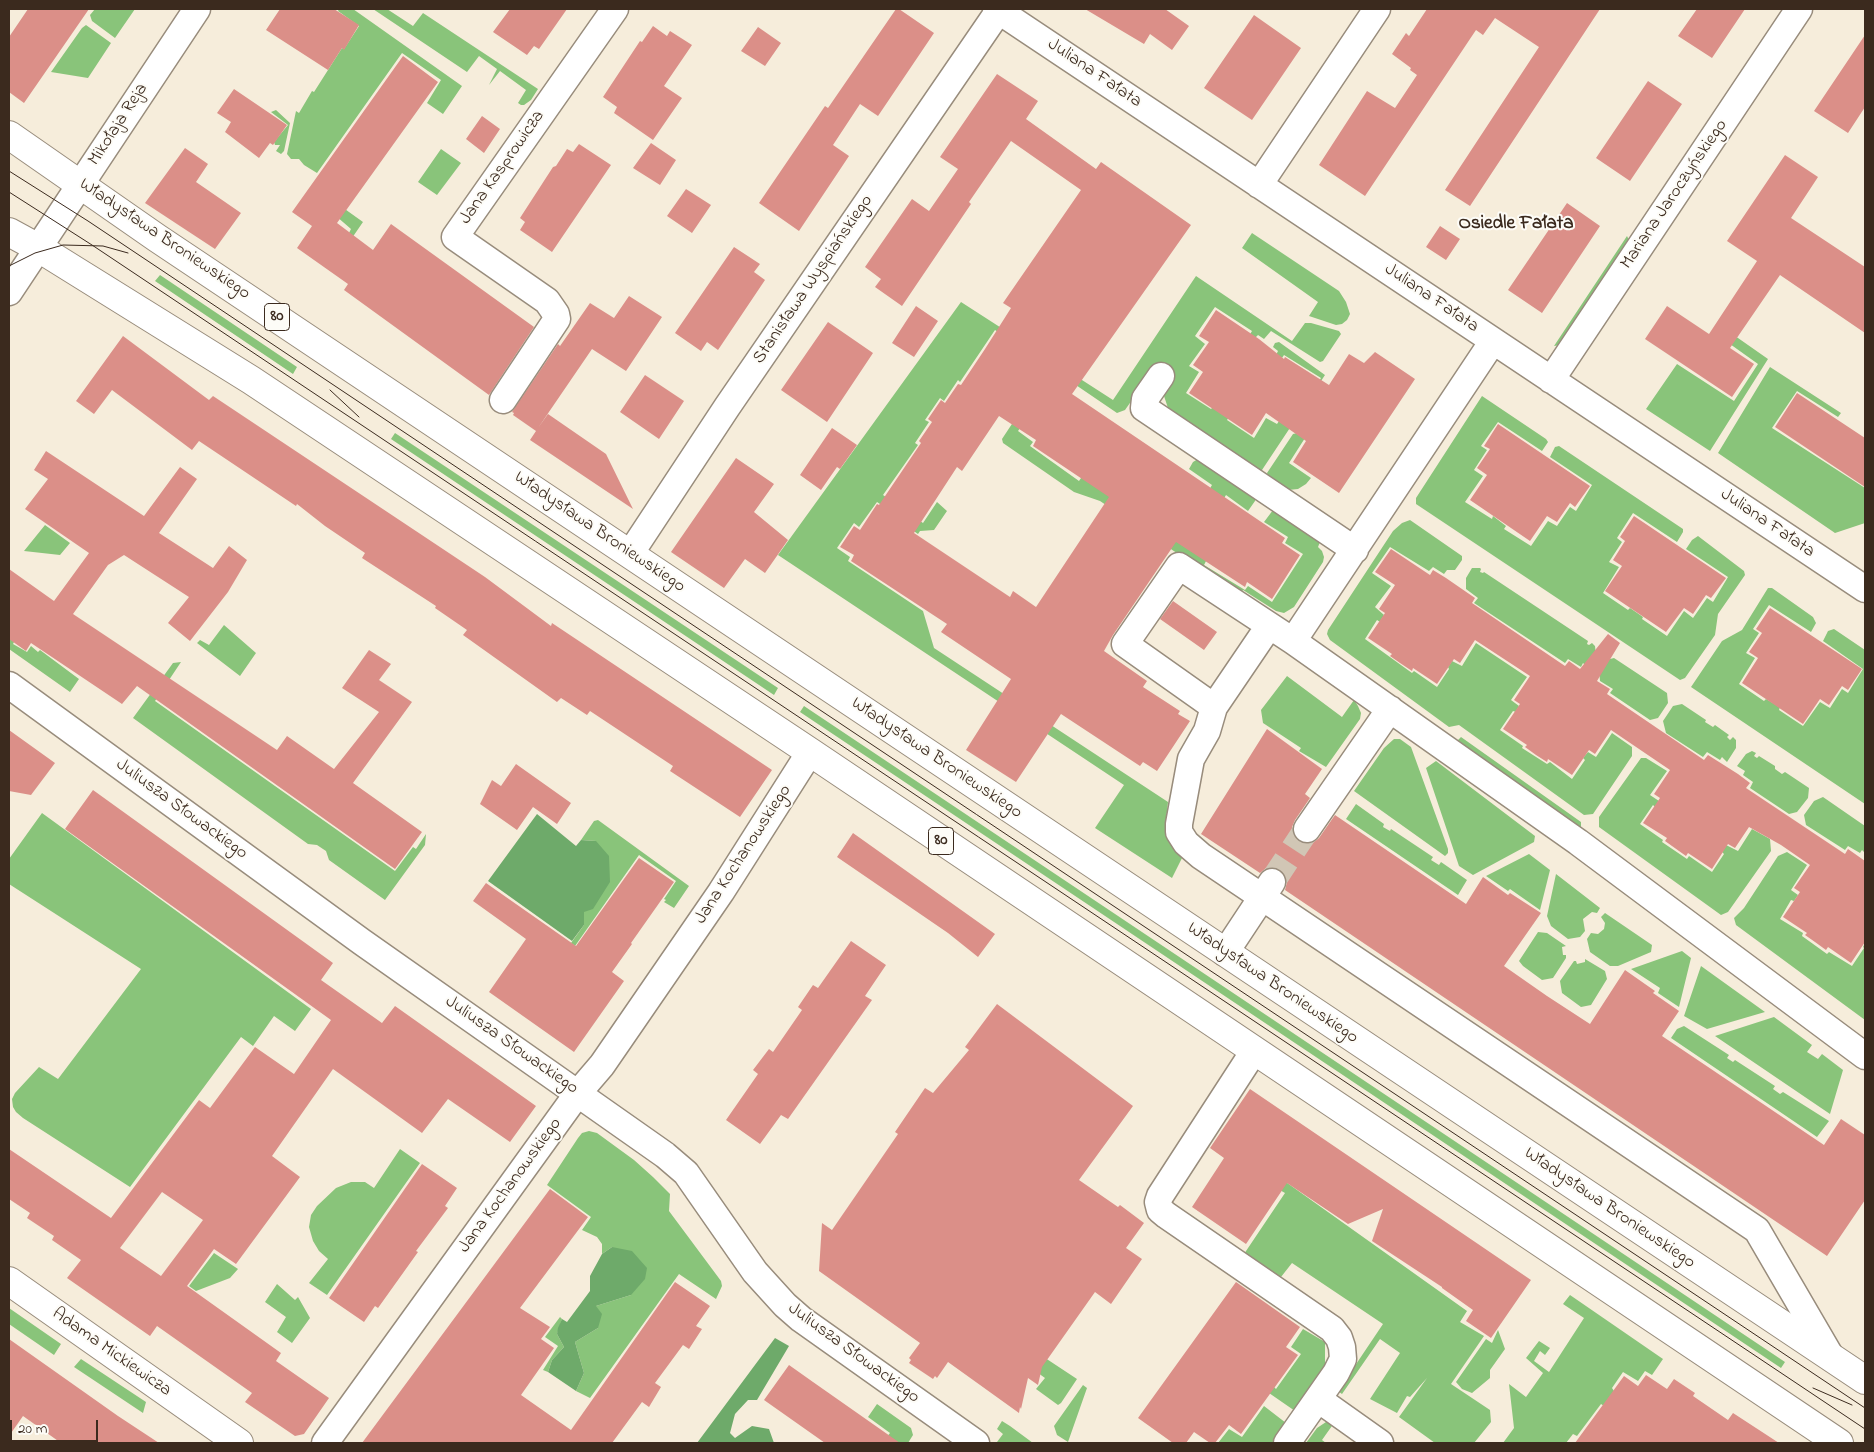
<!DOCTYPE html>
<html>
<head>
<meta charset="utf-8">
<style>
	body { margin:0 }
	#map { position:relative; width:1874px; height:1452px; overflow:hidden; background:#f6eddb; font-family:"Indie Flower",sans-serif }
	canvas { display:block }
	.frame { position:absolute; inset:0; border:10px solid #3b2a1e; pointer-events:none }
	.scale { position:absolute; left:10px; top:1420px; width:88px; height:22px; box-sizing:border-box; border:2px solid #3b2a1e; border-top:0; padding-left:6px; font-size:15px; line-height:18px; white-space:nowrap; color:#3b2a1e; -webkit-text-stroke:4px #fdfcf7; paint-order:stroke }
</style>
</head>
<body>
<div id="map">
<canvas width="1874" height="1452"></canvas>
<div class="frame"></div>
<div class="scale">20 m</div>
</div>
<script>
const ctx = document.querySelector('canvas').getContext('2d');
ctx.lineJoin = 'round';
function fillPath(path, color) { ctx.fillStyle = color; ctx.fill(path, 'evenodd'); }
const toPath = rows => new Path2D(rows.map(r => 'M' + r).join(''));
function trace(path, color, width, dash) { ctx.strokeStyle = color; ctx.lineWidth = width; ctx.lineCap = dash ? 'butt' : 'round'; ctx.setLineDash(dash || []); ctx.stroke(path); }
function write(font, color, halo, rows, align = 'center') {
  ctx.font = font + ' "Indie Flower",sans-serif'; ctx.lineWidth = 4; ctx.setLineDash([]); ctx.textBaseline = 'middle'; ctx.strokeStyle = halo; ctx.fillStyle = color; for (const [text, x, y, turn = 0] of rows) {
    ctx.save(); ctx.translate(x, y); ctx.rotate((+turn || 0) * Math.PI / 180); ctx.textAlign = isNaN(turn) ? turn : align; if (halo) ctx.strokeText(text, 0, 0); ctx.fillText(text, 0, 0); ctx.restore();
  }
}
fillPath(toPath([
	[95,9,135,9,115,38,92,21,90,15],
	[339,9,353,9,462,86,443,114,427,103,441,80,402,53,317,173,304,165,299,159,291,159,287,154,296,111,299,113,312,91,314,92,342,48,344,49,359,26,338,11],
	[373,9,387,9,413,26,423,13,538,89,531,100,524,105,521,105,518,103,526,90,500,71,489,85,497,69,479,56,467,72],
	[86,25,111,43,88,78,51,72,82,28],
	[276,110,290,123,284,151,281,154,276,151,280,145,275,145,274,142,288,125,271,112],
	[441,149,461,163,437,195,418,182],
	[342,207,363,222,332,267,351,229,336,216],
	[1252,233,1339,291,1346,302,1350,314,1347,320,1342,324,1336,325,1309,316,1318,302,1242,248],
	[1627,236,1630,242,1561,345,1554,346],
	[160,275,297,367,293,374,155,281],
	[1196,276,1292,341,1305,323,1311,323,1339,331,1341,334,1323,361,1320,362,1271,331,1264,339,1258,335,1254,339,1249,336,1252,331,1215,307,1195,336,1205,344,1189,366,1199,372,1186,393,1211,409,1213,407,1229,417,1227,420,1254,438,1266,418,1277,424,1292,402,1301,408,1321,378,1284,355,1282,358,1276,355,1278,351,1273,347,1275,343,1279,342,1325,375,1262,470,1258,471,1169,411,1164,396,1164,387,1153,370,1125,410,1117,413,995,330,960,382,958,380,944,401,940,398,925,420,929,422,915,443,918,445,883,495,923,523,937,502,947,511,934,530,920,531,918,534,902,523,904,520,877,502,859,527,854,523,837,548,850,557,848,561,923,611,934,648,1168,802,1166,821,1181,853,1182,858,1172,878,1095,828,1124,785,778,555,961,302,1113,400],
	[1728,331,1768,359,1710,451,1646,409,1677,364,1734,401,1758,364,1723,339],
	[1770,367,1841,413,1838,417,1797,391,1772,428,1865,488,1865,523,1835,533,1718,453],
	[1043,377,1050,385,1018,431,1033,442,1030,446,1079,481,1083,475,1128,504,1121,515,1100,501,1074,492,1003,443,1002,439],
	[1482,396,1546,439,1548,442,1542,451,1498,422,1481,446,1487,450,1474,470,1483,476,1465,502,1492,519,1493,516,1506,526,1504,529,1531,546,1548,521,1557,526,1570,507,1576,511,1592,485,1550,457,1555,447,1559,446,1683,529,1683,532,1677,542,1633,513,1617,538,1622,542,1609,562,1619,567,1603,593,1628,610,1630,608,1643,617,1642,619,1667,636,1684,611,1693,618,1707,598,1713,602,1728,577,1686,549,1692,540,1698,536,1744,571,1745,575,1718,614,1715,635,1685,678,1680,680,1416,504,1416,498],
	[395,433,778,688,774,695,391,439],
	[1297,433,1305,438,1289,463,1311,478,1306,484,1298,489,1288,490,1268,478,1267,473,1293,434],
	[1198,459,1255,497,1255,501,1248,511,1226,495,1223,500,1209,490,1212,485,1189,469,1193,462],
	[1273,510,1320,542,1318,547,1322,551,1324,557,1323,562,1294,607,1284,613,1276,611,1243,590,1239,595,1156,539,1165,528,1207,559,1204,565,1245,590,1248,586,1272,602,1303,554,1285,543,1288,537,1264,522],
	[1410,520,1462,556,1462,560,1455,570,1447,570,1444,574,1433,567,1429,571,1390,547,1372,573,1391,586,1375,607,1384,615,1380,622,1377,620,1365,639,1412,673,1414,671,1437,687,1449,669,1448,667,1452,661,1462,666,1476,643,1527,677,1511,700,1519,706,1516,712,1513,711,1500,730,1523,746,1522,748,1547,764,1550,762,1572,779,1585,760,1583,758,1588,752,1596,757,1612,733,1632,747,1632,756,1593,814,1584,815,1459,725,1449,727,1330,640,1327,634,1328,630,1393,531,1402,523],
	[45,525,70,543,60,555,24,551],
	[1472,568,1480,568,1481,569,1480,572,1483,573,1484,572,1588,641,1587,644,1589,645,1592,643,1595,646,1596,655,1587,667,1583,663,1581,667,1568,659,1565,663,1474,603,1478,598,1466,589,1466,578],
	[1768,588,1772,588,1813,617,1816,623,1811,632,1769,605,1753,629,1759,633,1746,653,1755,658,1739,684,1764,701,1766,699,1780,707,1779,710,1803,726,1820,702,1830,708,1842,689,1848,693,1863,669,1823,641,1828,631,1834,629,1865,650,1865,804,1691,687,1722,641,1742,630],
	[224,625,256,653,240,676,197,643,200,640,209,645],
	[11,629,18,634,13,644,27,652,31,646,38,652,40,650,79,679,70,692,9,649,9,632],
	[1614,658,1667,693,1668,703,1658,718,1650,720,1610,693,1613,689,1600,681,1599,670,1606,660],
	[181,662,155,701,395,871,413,847,416,849,426,834,425,845,385,900,329,860,326,851,317,845,308,844,133,718,173,663],
	[1287,676,1342,717,1354,700,1358,706,1361,713,1360,719,1326,767,1299,751,1301,748,1263,723,1261,710],
	[1682,704,1706,720,1705,722,1713,727,1715,725,1729,735,1727,737,1730,740,1733,737,1736,740,1736,748,1727,762,1722,757,1720,760,1707,752,1703,757,1666,733,1663,721,1673,706],
	[804,706,1785,1362,1781,1368,800,712],
	[1461,737,1581,822,1581,828,1579,833,1456,742],
	[1394,739,1400,739,1411,747,1448,849,1448,853,1445,856,1354,791,1384,748],
	[1752,751,1756,753,1754,756,1757,758,1759,756,1775,766,1775,769,1782,774,1785,772,1809,788,1808,798,1797,812,1789,814,1750,788,1753,782,1743,775,1745,771,1737,766,1746,754],
	[1641,758,1646,758,1667,771,1650,795,1659,801,1655,807,1653,805,1640,824,1663,840,1662,842,1687,859,1689,856,1712,872,1724,854,1722,852,1726,845,1738,851,1752,829,1770,839,1771,851,1728,912,1721,915,1599,827,1599,817],
	[1436,761,1535,836,1534,842,1473,875,1459,866,1426,768],
	[1823,797,1865,826,1865,853,1862,850,1860,853,1848,846,1845,850,1806,825,1804,815,1814,801],
	[1356,804,1384,824,1383,827,1390,831,1391,829,1433,857,1431,860,1439,865,1441,862,1467,880,1458,895,1346,819],
	[42,813,311,1009,295,1031,274,1016,253,1046,241,1037,130,1187,23,1118,16,1112,13,1107,12,1099,15,1093,39,1067,58,1079,141,969,9,884,9,859],
	[598,820,689,886,674,908,664,902,666,900,664,899,676,881,639,855,575,946,571,943,584,925,583,912,596,841,581,840,594,821],
	[1787,852,1807,865,1791,890,1798,895,1794,901,1791,900,1780,919,1803,933,1802,936,1827,954,1829,952,1852,966,1864,948,1863,947,1865,943,1865,1020,1736,925,1734,918,1744,908,1778,856],
	[1529,854,1550,870,1540,910,1510,889,1508,891,1486,876],
	[1556,874,1600,908,1597,913,1592,912,1583,919,1585,931,1580,937,1568,939,1551,926,1547,916],
	[1605,913,1652,945,1651,952,1618,966,1610,966,1590,952,1587,939,1591,933,1598,934,1604,929,1605,923,1601,917],
	[1538,932,1547,933,1566,946,1562,947,1563,955,1566,955,1566,958,1553,978,1542,980,1523,966,1519,961],
	[1682,951,1691,958,1679,1007,1658,993,1660,988,1631,969],
	[1585,959,1605,971,1607,979,1591,1005,1581,1007,1562,993,1560,981,1574,961,1576,961,1577,964,1585,962],
	[1701,966,1765,1012,1707,1029,1684,1016],
	[1774,1017,1812,1045,1807,1052,1818,1059,1822,1054,1843,1070,1830,1114,1715,1036],
	[1684,1026,1729,1055,1727,1058,1733,1062,1735,1060,1775,1086,1773,1089,1780,1094,1783,1092,1829,1121,1817,1137,1671,1038,1677,1029],
	[589,1131,597,1133,634,1160,653,1177,670,1194,669,1211,721,1281,722,1286,716,1299,679,1274,590,1398,576,1391,584,1373,575,1342,598,1328,596,1306,631,1295,612,1247,602,1254,602,1244,597,1237,582,1230,591,1217,547,1185,578,1138,582,1133],
	[400,1149,420,1163,327,1295,309,1283,328,1259,319,1251,313,1241,309,1227,311,1215,317,1206,336,1188,351,1182,365,1182,374,1188],
	[1283,1180,1467,1311,1460,1322,1484,1336,1451,1384,1490,1410,1491,1422,1474,1443,1435,1443,1399,1417,1427,1378,1410,1397,1407,1396,1397,1413,1370,1399,1400,1353,1380,1339,1342,1394,1338,1391,1383,1324,1292,1263,1281,1277,1274,1276,1244,1254,1285,1193,1278,1189],
	[214,1253,238,1269,230,1278,196,1291,189,1286],
	[277,1284,295,1300,298,1297,310,1318,292,1343,277,1332,286,1317,265,1302],
	[1570,1295,1663,1359,1652,1375,1645,1371,1638,1381,1623,1372,1612,1388,1614,1391,1604,1406,1601,1404,1577,1436,1573,1434,1566,1443,1503,1443,1514,1428,1509,1384,1526,1397,1543,1373,1526,1358,1539,1341,1550,1348,1545,1355,1540,1351,1534,1361,1549,1372,1584,1318,1563,1304],
	[9,1308,61,1344,54,1355,9,1324],
	[560,1317,562,1319,557,1334,564,1347,552,1360,548,1372,543,1370,558,1346,545,1337],
	[973,1326,1021,1342,1077,1379,1061,1403,1058,1405,1036,1389,1045,1378],
	[1303,1329,1325,1342,1325,1372,1295,1411,1269,1393,1274,1387,1276,1389,1301,1354,1291,1347],
	[1498,1330,1505,1349,1490,1370,1490,1378,1472,1393,1462,1389,1456,1382,1486,1339,1492,1343],
	[81,1359,146,1402,143,1413,74,1367],
	[1083,1385,1087,1388,1068,1442,1057,1435,1054,1426],
	[877,1404,911,1428,913,1435,908,1443,882,1443,890,1433,868,1417],
	[1264,1406,1286,1423,1272,1443,1218,1443,1229,1429,1242,1437],
	[1002,1421,1010,1426,1033,1443,999,1443,997,1442,1003,1434,997,1429],
	[1326,1422,1334,1423,1322,1440,1326,1443,1306,1443,1317,1428]
]), '#89c47a');
fillPath(toPath([
	[537,814,576,846,581,840,596,841,609,856,610,882,593,909,584,912,584,925,572,941,488,881],
	[612,1247,632,1251,647,1268,645,1279,631,1295,596,1306,602,1314,598,1328,575,1342,584,1373,576,1391,548,1372,552,1360,564,1347,557,1334,558,1328,562,1319,567,1322,590,1291,590,1276,602,1254],
	[775,1338,789,1346,757,1400,748,1400,735,1414,730,1433,735,1438,752,1426,769,1429,774,1443,697,1443]
]), '#6eaa6a');
fillPath(toPath([
	[28,9,89,9,24,103,9,92,9,37],
	[280,9,334,9,359,25,344,50,342,48,328,70,266,30],
	[510,9,567,9,539,49,534,46,527,55,493,32],
	[896,9,899,9,934,33,878,116,860,104,833,145,849,156,799,231,759,203,825,106,828,108],
	[1085,9,1165,9,1189,26,1172,50,1150,34,1144,44],
	[1427,9,1600,9,1470,206,1445,190,1539,47,1495,18,1483,35,1476,30,1365,196,1319,165,1367,91,1395,108,1417,75,1410,70,1411,68,1392,54,1406,33,1409,36],
	[1697,9,1745,9,1712,58,1678,36],
	[1254,15,1301,48,1252,120,1204,88],
	[653,26,667,36,670,31,692,45,664,86,682,98,653,140,614,113,617,107,603,97,640,41,642,42],
	[758,27,781,43,765,66,741,51],
	[1865,35,1865,107,1848,133,1814,111],
	[403,56,438,82,337,223,373,250,391,224,534,327,489,395,344,290,348,284,297,248,312,226,292,212],
	[997,74,1038,101,1026,119,1096,169,1101,162,1191,225,1072,394,1285,538,1282,543,1300,555,1272,599,1247,582,1245,587,1176,542,1113,635,1104,651,1147,681,1143,687,1180,711,1178,714,1190,721,1157,771,1143,762,1140,766,1061,714,1016,782,966,750,1011,679,941,632,947,624,851,561,854,555,840,547,854,526,860,530,877,504,879,505,921,443,919,441,932,422,928,419,941,400,945,403,958,384,961,385,985,349,1011,308,1003,303,1081,190,1011,141,969,202,971,204,902,306,875,287,881,279,865,267,912,199,929,211,958,169,940,157],
	[999,416,1036,440,1033,446,1109,497,1036,607,1013,591,1010,597,914,533,957,467,962,471],
	[1648,81,1682,104,1630,181,1596,158],
	[234,89,287,125,273,145,270,143,259,158,225,132,231,122,217,113],
	[482,116,500,129,484,153,466,139],
	[651,143,676,160,660,185,633,168],
	[579,144,611,165,552,252,520,230,525,222,520,218,553,167,556,166,567,149,573,152],
	[185,148,208,164,196,182,241,213,215,249,145,203],
	[1785,155,1818,177,1791,218,1865,267,1865,333,1780,275,1730,348,1754,364,1732,397,1645,339,1667,306,1709,334,1757,261,1727,241],
	[686,189,711,205,692,233,667,216],
	[1567,203,1600,226,1542,313,1508,290],
	[1440,226,1460,239,1446,260,1426,247],
	[734,247,760,264,754,272,765,280,718,350,707,342,701,351,675,333],
	[629,296,662,317,626,371,592,349,538,428,548,414,606,454,633,509,530,440,536,431,513,415,514,413,512,412,558,344,560,346,590,303,614,318],
	[916,306,938,321,914,357,892,343],
	[1216,310,1259,339,1284,359,1285,357,1329,385,1349,354,1364,363,1375,352,1415,379,1339,493,1293,462,1306,441,1266,413,1252,435,1189,393,1203,372,1193,365,1209,342,1199,336],
	[828,322,873,353,827,422,781,390],
	[123,336,209,400,213,396,485,577,551,626,552,623,772,770,740,817,670,771,673,766,590,711,587,715,561,698,557,702,463,635,467,630,435,608,436,606,362,558,365,553,325,526,297,504,296,506,199,441,192,450,112,390,94,414,76,401],
	[645,375,684,401,659,439,620,412],
	[1797,393,1865,438,1865,487,1775,427],
	[1498,424,1590,486,1575,507,1570,503,1557,522,1547,516,1530,541,1470,500,1487,475,1477,468,1490,449,1484,446],
	[832,428,857,445,840,469,837,467,821,490,800,475],
	[46,451,144,516,180,467,197,479,159,533,213,568,229,546,247,560,228,592,190,641,168,623,189,597,124,555,108,565,73,614,277,750,287,736,334,769,379,712,342,688,369,650,391,664,379,680,412,702,353,783,422,832,395,869,137,686,122,704,31,643,26,651,9,639,9,569,54,601,89,553,25,509,48,479,34,470],
	[736,458,774,484,754,512,788,540,765,573,745,559,724,588,671,552],
	[1634,516,1726,578,1711,598,1706,595,1693,614,1684,608,1666,632,1605,591,1622,566,1613,560,1625,541,1620,537],
	[1391,549,1430,575,1433,570,1446,578,1475,598,1472,603,1565,666,1569,661,1580,669,1608,634,1620,643,1597,681,1610,689,1607,694,1704,760,1708,755,1738,774,1750,783,1746,788,1845,854,1848,849,1865,861,1865,942,1851,963,1828,947,1826,950,1815,942,1805,935,1807,933,1783,917,1800,892,1794,888,1810,865,1781,845,1749,827,1735,848,1728,844,1712,869,1688,853,1686,856,1665,841,1667,838,1643,823,1660,798,1654,794,1670,770,1611,730,1595,754,1589,750,1572,775,1548,759,1547,762,1536,755,1525,747,1527,745,1503,729,1520,704,1514,700,1530,676,1475,640,1460,663,1454,659,1437,684,1413,668,1412,671,1400,663,1390,656,1392,654,1368,638,1385,613,1379,609,1395,585,1375,572],
	[1173,601,1217,632,1204,650,1160,619],
	[1770,608,1862,669,1848,690,1842,686,1829,705,1820,699,1803,724,1742,683,1758,658,1749,652,1762,633,1756,629],
	[1267,729,1322,769,1305,794,1310,798,1295,820,1292,827,1293,835,1299,842,1306,844,1314,842,1319,838,1335,815,1466,904,1483,877,1508,895,1510,893,1541,913,1504,966,1547,996,1590,1024,1625,970,1655,991,1653,993,1679,1011,1662,1036,1824,1145,1841,1119,1865,1135,1865,1200,1827,1256,1285,890,1287,882,1286,876,1281,870,1272,867,1266,868,1260,873,1201,834],
	[9,730,55,763,31,795,9,791],
	[516,764,571,803,557,824,533,807,517,830,480,804,492,780,501,786],
	[93,790,333,963,321,980,382,1023,395,1006,536,1106,510,1142,448,1099,422,1133,333,1069,272,1156,300,1177,236,1264,214,1249,187,1286,281,1353,276,1361,329,1398,304,1434,295,1436,245,1402,252,1393,157,1326,150,1336,67,1278,81,1260,52,1240,54,1236,27,1218,30,1213,9,1199,9,1149,111,1218,199,1100,210,1108,255,1047,294,1074,331,1020,65,829],
	[162,1192,203,1220,161,1276,120,1248],
	[853,833,995,934,978,957,948,933,837,857],
	[639,858,674,882,631,943,632,944,612,972,624,981,574,1052,489,992,526,939,473,901,486,883,576,946],
	[851,941,886,965,865,996,872,1000,788,1119,781,1115,760,1144,726,1120,758,1074,753,1070,769,1049,773,1052,802,1010,798,1007,813,985,818,988],
	[997,1004,1133,1106,1079,1180,1118,1207,1120,1205,1144,1223,1126,1248,1142,1259,1111,1304,1095,1292,1042,1367,1038,1385,1028,1378,1021,1409,1020,1407,1019,1413,948,1362,937,1378,935,1376,933,1379,909,1363,911,1360,909,1358,920,1343,819,1271,822,1223,832,1230,898,1134,895,1132,925,1088,933,1093,969,1050,965,1047],
	[1250,1089,1531,1280,1491,1338,1466,1321,1473,1310,1442,1288,1442,1287,1372,1241,1383,1209,1348,1224,1287,1183,1246,1244,1192,1207,1224,1158,1210,1148],
	[422,1164,457,1188,445,1206,448,1208,416,1251,418,1252,378,1308,375,1306,364,1322,329,1298],
	[550,1189,588,1217,520,1308,550,1327,541,1339,554,1348,521,1395,571,1430,675,1282,710,1306,696,1326,702,1329,689,1349,683,1345,655,1383,661,1387,649,1407,642,1402,612,1443,362,1443],
	[1236,1282,1300,1327,1286,1347,1298,1355,1241,1434,1229,1425,1215,1443,1210,1443,1194,1432,1186,1443,1173,1443,1138,1418],
	[9,1339,118,1416,159,1443,61,1443,23,1416,9,1436],
	[789,1365,813,1382,900,1443,825,1443,764,1400],
	[1646,1375,1667,1389,1674,1379,1695,1393,1693,1396,1728,1420,1733,1413,1779,1443,1575,1443,1624,1376,1638,1386]
]), '#db8f88');
trace(toPath([
	[1272,882,1307,829]
]), '#d1c6b5', 26, [26, 13]);
const street = toPath([
	[996,9,1865,589],
	[1259,185,1377,9],
	[9,292,197,9],
	[1161,376,1145,399,1144,408,1355,550],
	[1551,380,1799,9],
	[503,400,557,319,556,314,547,301,455,237,615,9],
	[630,554,727,407,1000,9],
	[1269,626,1214,707,1207,731,1191,759,1179,824,1179,832,1186,843,1201,856,1757,1230,1831,1357],
	[1293,641,1493,341],
	[9,685,362,942,665,1155,686,1173,755,1272,785,1305,801,1319,976,1443],
	[1214,707,1125,644,1179,566,1293,641,1578,842,1865,1056],
	[1307,829,1390,709],
	[1225,953,1272,882],
	[1254,1051,1160,1196,1158,1202,1160,1210,1166,1215,1332,1329,1339,1338,1342,1347,1343,1359,1336,1373,1287,1443],
	[1318,1399,1380,1443],
	[325,1443,578,1093,602,1065,721,892,810,752]
]);
const secondary = toPath([
	[9,1281,239,1443]
]);
const primary = toPath([
	[9,135,157,238,1865,1380],
	[9,232,42,250,251,380,810,752,1839,1443]
]);
trace(street, '#988c7c', 29);
trace(secondary, '#988c7c', 30);
trace(primary, '#988c7c', 30);
trace(street, '#fff', 26);
trace(secondary, '#fff', 28);
trace(primary, '#fff', 28);
trace(toPath([
	[9,171,88,221,1865,1408],
	[9,192,92,245,1865,1429],
	[9,266,35,253,63,245,103,246,128,253],
	[330,390,359,417],
	[1813,1388,1852,1405]
]), '#3b2a1e', 1);
for (const [x, y, w] of [
	[277,317,25],
	[941,841,25]
]) { const box = new Path2D(); box.roundRect(x - w / 2, y - 13.5, w, 27, 4); ctx.fillStyle = '#fdfcf7'; ctx.fill(box); trace(box, '#3b2a1e', 1); }
write('bold 16px', '#3b2a1e', null, [
	["80",277,317],
	["80",941,841]
]);
write('18px', '#3b2a1e', '#fdfcf7', [
	["Juliana Fałata",1094,74,34],
	["Mikołaja Reja",119,125,-57],
	["Jana Kasprowicza",503,168,-55],
	["Mariana Jaroczyńskiego",1675,195,-56],
	["Władysława Broniewskiego",164,240,34],
	["Stanisława Wyspiańskiego",814,280,-56],
	["Juliana Fałata",1431,299,34],
	["Juliana Fałata",1767,524,34],
	["Władysława Broniewskiego",599,533,34],
	["Władysława Broniewskiego",936,759,34],
	["Juliusza Słowackiego",181,810,36],
	["Jana Kochanowskiego",744,855,-57],
	["Władysława Broniewskiego",1272,984,34],
	["Juliusza Słowackiego",511,1046,35],
	["Jana Kochanowskiego",511,1186,-54],
	["Władysława Broniewskiego",1609,1209,34],
	["Adama Mickiewicza",111,1353,35],
	["Juliusza Słowackiego",853,1354,36]
]);
write('bold 19px', '#3b2a1e', '#fdfcf7', [
	["Osiedle Fałata",1516,225]
]);
</script>
</body>
</html>
